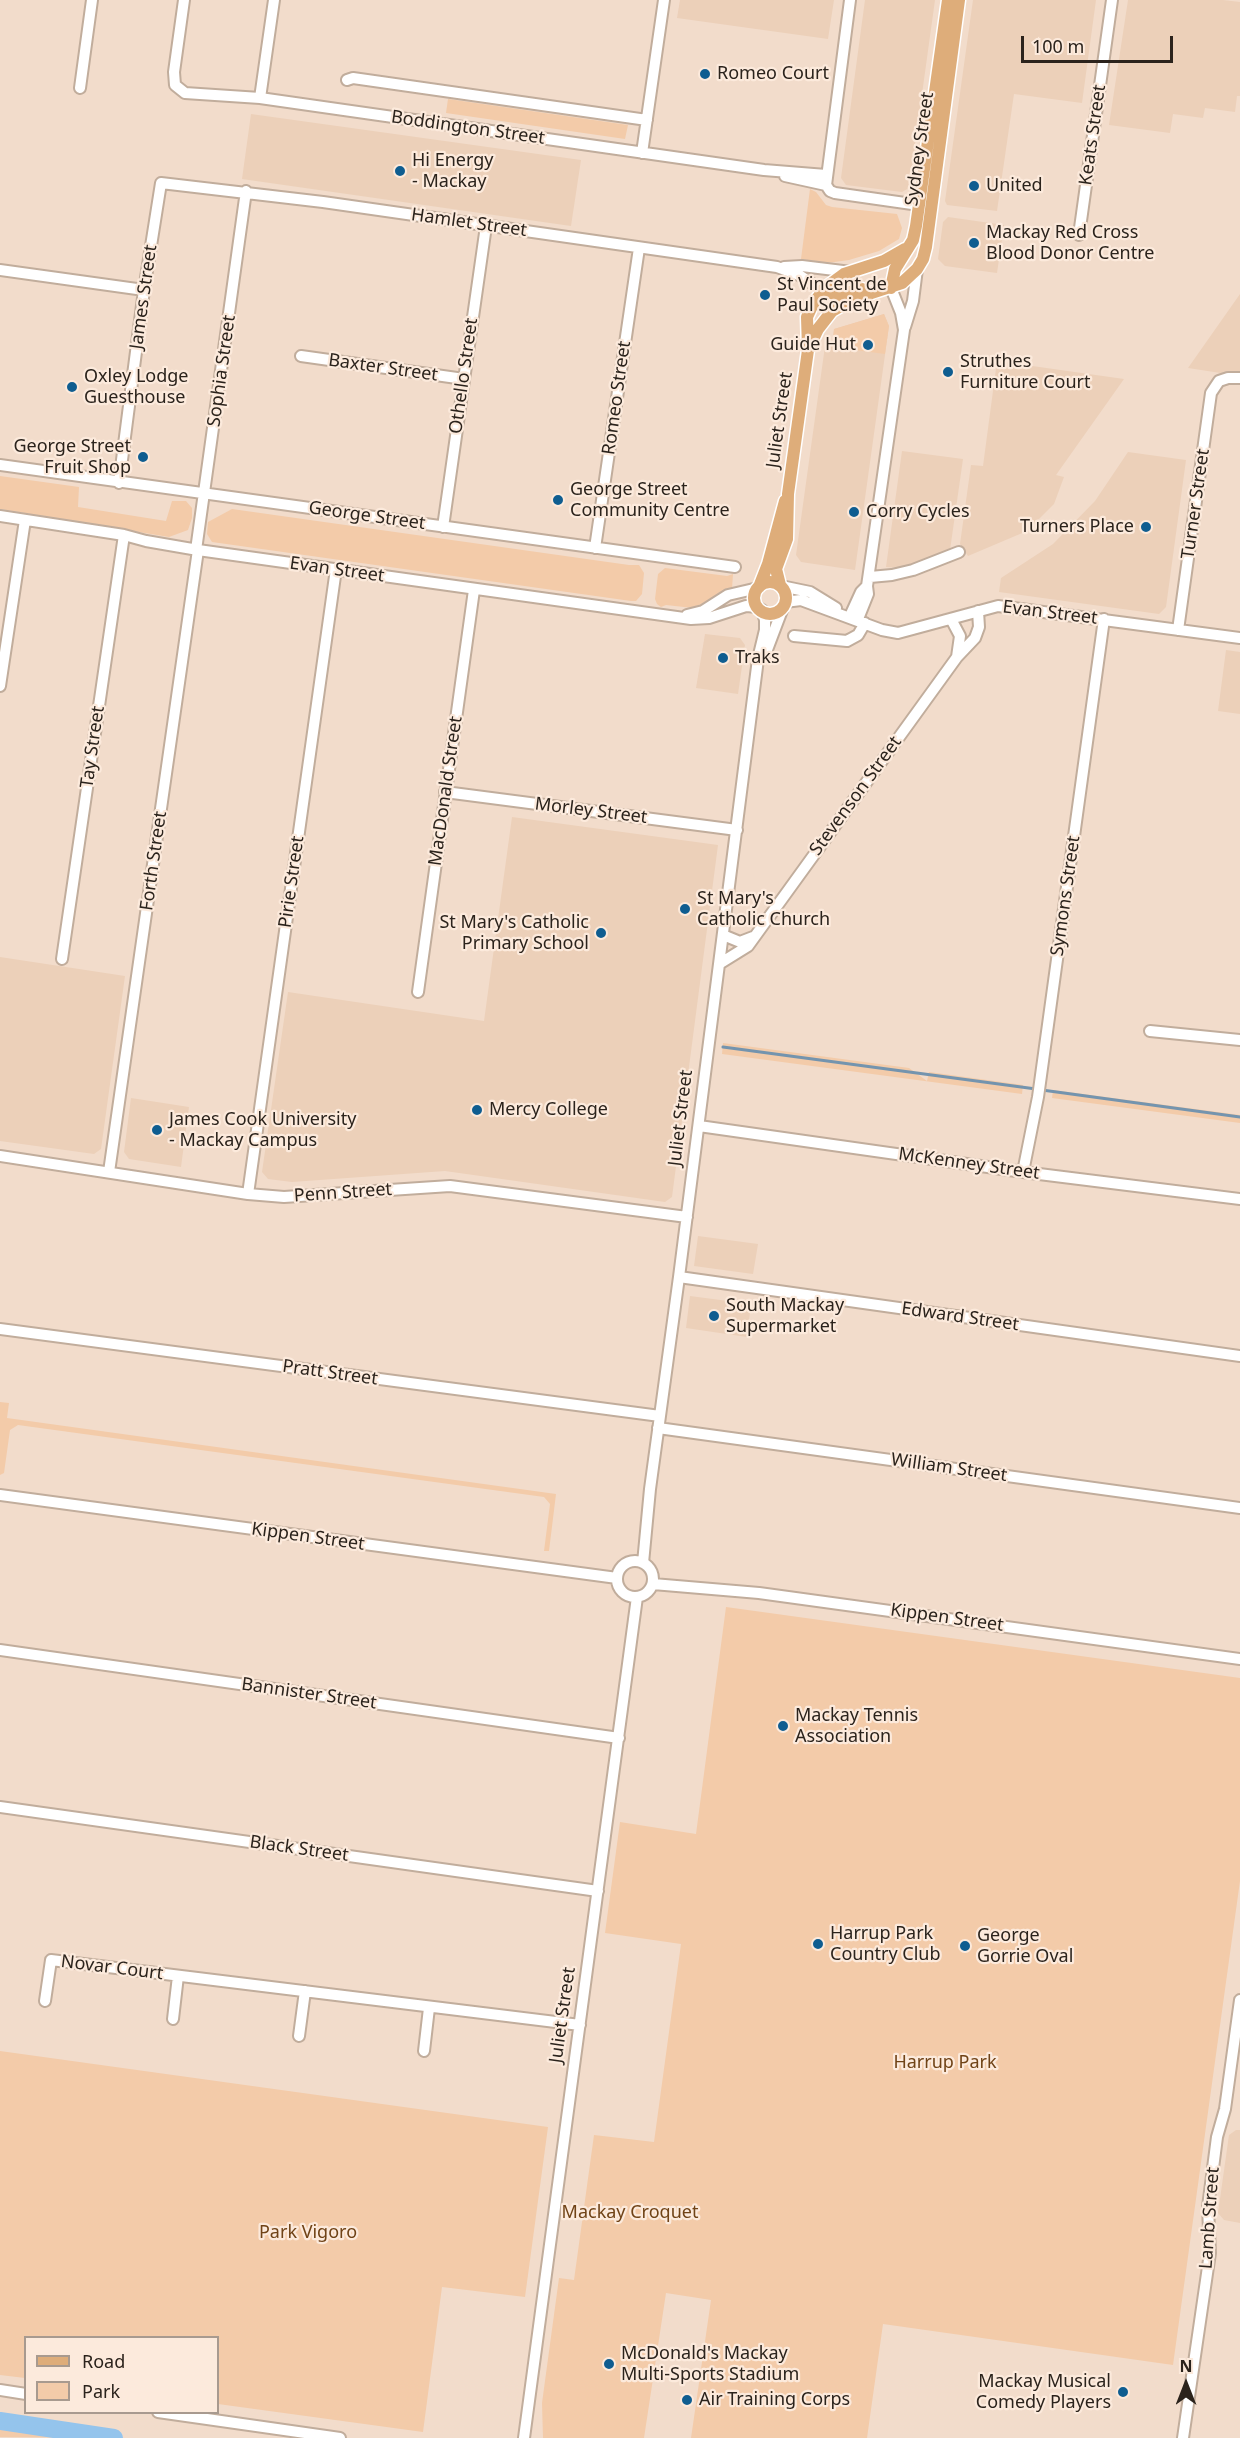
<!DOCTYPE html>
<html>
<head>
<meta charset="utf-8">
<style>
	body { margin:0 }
	#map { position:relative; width:1240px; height:2438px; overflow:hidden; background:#f2dccb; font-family:"Noto Sans",sans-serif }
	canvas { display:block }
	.legend { position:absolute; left:24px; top:2336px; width:195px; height:78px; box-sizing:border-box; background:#fceadc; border:2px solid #a89a8f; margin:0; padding:8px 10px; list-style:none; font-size:18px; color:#2b231c }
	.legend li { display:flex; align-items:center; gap:12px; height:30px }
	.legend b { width:30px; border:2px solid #a89a8f }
	.north { position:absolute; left:1156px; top:2354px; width:60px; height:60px; -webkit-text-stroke:4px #fceadc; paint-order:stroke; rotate:0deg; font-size:16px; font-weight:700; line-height:24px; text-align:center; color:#2b231c }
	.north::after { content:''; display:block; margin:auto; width:21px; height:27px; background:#2b231c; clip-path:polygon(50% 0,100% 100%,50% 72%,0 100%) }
	.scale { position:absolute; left:1021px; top:36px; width:152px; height:27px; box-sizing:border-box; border:3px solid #2b231c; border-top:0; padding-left:8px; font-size:18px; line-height:21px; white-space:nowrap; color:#2b231c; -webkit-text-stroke:4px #fceadc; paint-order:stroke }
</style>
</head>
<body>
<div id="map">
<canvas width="1240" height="2438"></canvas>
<ul class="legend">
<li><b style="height:8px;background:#dead7a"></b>Road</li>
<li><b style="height:16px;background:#f3cba9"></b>Park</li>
</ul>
<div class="north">N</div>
<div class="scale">100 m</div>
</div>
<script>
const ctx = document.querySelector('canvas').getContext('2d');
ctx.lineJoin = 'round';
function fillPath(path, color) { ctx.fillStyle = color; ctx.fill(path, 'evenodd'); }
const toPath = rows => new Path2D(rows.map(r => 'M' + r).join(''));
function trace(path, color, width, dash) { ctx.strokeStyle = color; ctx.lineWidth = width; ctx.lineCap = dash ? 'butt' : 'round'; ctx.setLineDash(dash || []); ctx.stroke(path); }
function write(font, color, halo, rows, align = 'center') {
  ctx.font = font + ' "Noto Sans",sans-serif'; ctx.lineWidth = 4.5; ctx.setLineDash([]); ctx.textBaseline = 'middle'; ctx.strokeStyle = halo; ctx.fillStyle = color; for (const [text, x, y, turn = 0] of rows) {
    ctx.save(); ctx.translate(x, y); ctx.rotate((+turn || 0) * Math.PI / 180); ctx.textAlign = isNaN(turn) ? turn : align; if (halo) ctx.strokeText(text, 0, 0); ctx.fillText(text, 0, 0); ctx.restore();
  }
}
fillPath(toPath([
	[680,0,834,0,828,39,677,18],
	[865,0,935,0,909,188,902,192,846,185,841,178],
	[973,0,1096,0,1082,103,1014,94,997,211,947,205,945,201],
	[1128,0,1223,0,1240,2,1240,96,1237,96,1235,112,1205,108,1203,118,1173,114,1170,133,1109,125],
	[251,114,581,160,571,226,242,179],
	[948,217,1004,225,997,273,945,266,938,259,943,222],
	[1240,294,1240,376,1188,368],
	[884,314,889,326,855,570,801,562,796,555,825,346,832,346,834,329],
	[997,361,1124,379,1056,475,1064,477,1054,504,1027,531,968,556,960,544,971,465,983,466],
	[902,451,963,459,950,550,899,568,886,567],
	[1128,452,1186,460,1166,607,1159,614,999,592,1001,578,1053,544,1095,501],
	[705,634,740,638,745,645,738,694,696,688],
	[1226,650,1240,652,1240,714,1218,711],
	[512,817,718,845,672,1197,665,1202,445,1171,292,1182,268,1179,262,1172,288,992,484,1021],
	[0,957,125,976,101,1149,94,1154,0,1141],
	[131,1098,189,1107,181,1167,129,1159,124,1152],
	[698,1236,758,1244,753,1274,694,1266],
	[690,1296,751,1304,747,1337,686,1328],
	[1236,2130,1240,2130,1240,2223,1224,2220,1218,2213,1229,2135]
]), '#ecd0b9');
fillPath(toPath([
	[448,99,628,125,625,139,446,113],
	[810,189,816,192,826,205,832,207,897,214,902,228,899,239,879,251,849,260,827,263,801,259],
	[884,314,889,326,885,354,832,347,834,329],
	[0,476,79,487,78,507,166,521,172,501,186,501,192,508,192,518,188,530,169,537,0,509],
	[232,509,629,565,639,565,644,573,642,594,636,601,631,601,212,542,207,534,208,522],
	[665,568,727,576,733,574,732,589,693,608,666,605,661,607,657,604,655,599,658,574],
	[723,1043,909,1068,927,1081,929,1072,1023,1085,1022,1094,722,1054],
	[1053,1090,1240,1115,1240,1123,1052,1098],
	[0,1402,9,1403,7,1418,556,1494,549,1551,544,1551,550,1504,544,1497,18,1425,10,1430,4,1473,0,1475],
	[726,1607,1240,1678,1240,1881,1173,2365,883,2324,867,2438,691,2438,711,2300,666,2293,644,2438,543,2438,542,2403,559,2278,574,2280,594,2135,654,2142,681,1944,605,1933,620,1822,696,1834],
	[0,2051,548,2127,525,2297,442,2287,423,2432,218,2404,218,2338,26,2338,25,2378,0,2375],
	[0,2422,120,2438,0,2437]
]), '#f3cba9');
trace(toPath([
	[723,1047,1036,1089],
	[1042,1090,1240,1117]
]), '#7494ae', 3);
trace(toPath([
	[0,2421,114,2438]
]), '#94c4ec', 18);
const minor = toPath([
	[184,0,174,72,175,85,185,93,260,98,764,170,826,175],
	[850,0,826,185,830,191,835,193,919,205],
	[347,80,353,78,647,120],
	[80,88,92,0],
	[260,98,274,0],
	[642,153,664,0],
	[785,176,826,185],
	[1079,235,1112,0],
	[784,267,802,266,851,272],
	[0,270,144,290],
	[905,327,913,301,917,269],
	[301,356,464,379],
	[0,465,735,567],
	[119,483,144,290,161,183,323,202,777,267,799,275,822,290],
	[0,516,124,535,146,541,198,550,691,619,709,618,746,606,758,607],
	[443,527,486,226],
	[595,548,639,248],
	[196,550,246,191],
	[870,577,892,575,913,570,959,552],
	[781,586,810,592,836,608],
	[785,602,801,600,882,630,898,633,998,606,1240,638],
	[687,615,703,611,728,595,758,588],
	[850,616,861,592,867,586],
	[858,619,868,594,867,586,904,330,901,313,891,288],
	[951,619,960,636,957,657],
	[1178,630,1211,393,1219,381,1228,378,1240,378],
	[794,636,847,641,858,635,865,623],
	[765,655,784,605],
	[0,686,25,520],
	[445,792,737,830],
	[723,935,740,942,753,937],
	[62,959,124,535],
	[719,964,748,946,957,657,975,638,979,627,978,611],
	[418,992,474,590],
	[1150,1031,1240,1040],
	[699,1126,1023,1172,1240,1199],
	[0,1156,248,1194,284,1197,450,1186,687,1217],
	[109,1172,198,550],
	[1023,1172,1038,1097,1104,619],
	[248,1194,336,569],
	[679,1277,1240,1356],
	[0,1329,660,1416],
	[658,1428,1240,1508],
	[0,1495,617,1578],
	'617 1579a18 18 0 1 1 36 0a18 18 0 1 1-36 0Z',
	[643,1563,650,1489,679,1277,758,659,765,630,765,620,762,610],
	[653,1584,759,1593,1240,1659],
	[0,1650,619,1738],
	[0,1807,598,1891],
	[45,2001,51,1960,580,2025],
	[173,2019,178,1976],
	[299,2036,305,1991],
	[424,2051,429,2008],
	[0,2390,26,2394],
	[158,2412,340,2438],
	[524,2438,637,1597],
	[1183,2438,1210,2253,1208,2207,1217,2137,1225,2109,1240,2000]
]);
const major = toPath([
	[891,288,895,269,913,240,916,226,948,0],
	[822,290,837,295,862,289],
	[808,349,807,317,813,304,825,288,844,274,884,261,905,249],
	'754 598a16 16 0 1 1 32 0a16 16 0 1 1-32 0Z',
	[780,585,776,569,787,539,788,494,808,350,818,329,832,311,853,299,902,283,917,269,923,259,926,247,959,0],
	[759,587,768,564,785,501]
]);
trace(minor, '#c1ad9c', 14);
trace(major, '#fff', 15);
trace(minor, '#fff', 10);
trace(major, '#dead7a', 12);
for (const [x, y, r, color] of [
	[705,74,6,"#0f5d90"],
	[400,171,6,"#0f5d90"],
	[974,186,6,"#0f5d90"],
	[974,243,6,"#0f5d90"],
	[765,295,6,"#0f5d90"],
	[868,345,6,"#0f5d90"],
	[948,372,6,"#0f5d90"],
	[72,387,6,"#0f5d90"],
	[143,457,6,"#0f5d90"],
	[558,500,6,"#0f5d90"],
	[854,512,6,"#0f5d90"],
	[1146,527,6,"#0f5d90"],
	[723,658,6,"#0f5d90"],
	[685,909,6,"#0f5d90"],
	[601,933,6,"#0f5d90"],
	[477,1110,6,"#0f5d90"],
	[157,1130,6,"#0f5d90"],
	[714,1316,6,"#0f5d90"],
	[783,1726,6,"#0f5d90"],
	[818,1944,6,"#0f5d90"],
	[965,1946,6,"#0f5d90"],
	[609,2364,6,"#0f5d90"],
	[1123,2392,6,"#0f5d90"],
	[687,2400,6,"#0f5d90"]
]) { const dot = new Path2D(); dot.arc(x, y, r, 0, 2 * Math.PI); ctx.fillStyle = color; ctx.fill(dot); trace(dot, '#fceadc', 2); }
write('18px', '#2b231c', '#fceadc', [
	["Romeo Court",717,74],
	["Hi Energy",412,161],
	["- Mackay",412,182],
	["United",986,186],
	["Mackay Red Cross",986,233],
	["Blood Donor Centre",986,254],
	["St Vincent de",777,285],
	["Paul Society",777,306],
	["Guide Hut",856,345,"right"],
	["Struthes",960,362],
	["Furniture Court",960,383],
	["Oxley Lodge",84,377],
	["Guesthouse",84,398],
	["George Street",131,447,"right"],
	["Fruit Shop",131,468,"right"],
	["George Street",570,490],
	["Community Centre",570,511],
	["Corry Cycles",866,512],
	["Turners Place",1134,527,"right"],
	["Traks",735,658],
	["St Mary's",697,899],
	["Catholic Church",697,920],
	["St Mary's Catholic",589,923,"right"],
	["Primary School",589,944,"right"],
	["Mercy College",489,1110],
	["James Cook University",169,1120],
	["- Mackay Campus",169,1141],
	["South Mackay",726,1306],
	["Supermarket",726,1327],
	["Mackay Tennis",795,1716],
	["Association",795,1737],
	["Harrup Park",830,1934],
	["Country Club",830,1955],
	["George",977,1936],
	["Gorrie Oval",977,1957],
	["McDonald's Mackay",621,2354],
	["Multi-Sports Stadium",621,2375],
	["Mackay Musical",1111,2382,"right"],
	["Comedy Players",1111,2403,"right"],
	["Air Training Corps",699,2400]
], 'left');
write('18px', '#2b231c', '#fceadc', [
	["Boddington Street",468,128,8],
	["Keats Street",1093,135,-82],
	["Sydney Street",920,149,-82],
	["Hamlet Street",469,223,8],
	["James Street",144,297,-82],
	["Baxter Street",383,368,8],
	["Sophia Street",222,371,-82],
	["Othello Street",464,376,-82],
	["Romeo Street",617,398,-82],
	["Juliet Street",780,420,-82],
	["Turner Street",1196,504,-82],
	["George Street",367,516,8],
	["Evan Street",337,570,8],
	["Evan Street",1050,613,7],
	["Tay Street",93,747,-82],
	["MacDonald Street",446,791,-82],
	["Stevenson Street",856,796,-54],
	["Morley Street",591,811,7],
	["Forth Street",154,861,-82],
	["Pirie Street",292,882,-82],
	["Symons Street",1066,896,-82],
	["Juliet Street",681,1118,-83],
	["McKenney Street",969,1164,8],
	["Penn Street",343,1193,-4],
	["Edward Street",960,1317,8],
	["Pratt Street",330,1373,8],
	["William Street",949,1468,8],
	["Kippen Street",308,1537,8],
	["Kippen Street",947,1618,8],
	["Bannister Street",309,1694,8],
	["Black Street",299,1849,8],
	["Novar Court",112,1968,7],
	["Juliet Street",563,2015,-82],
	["Lamb Street",1210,2218,-86]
]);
write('18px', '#704316', '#fceadc', [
	["Harrup Park",945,2063],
	["Mackay Croquet",630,2213],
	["Park Vigoro",308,2233]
]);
</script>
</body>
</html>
